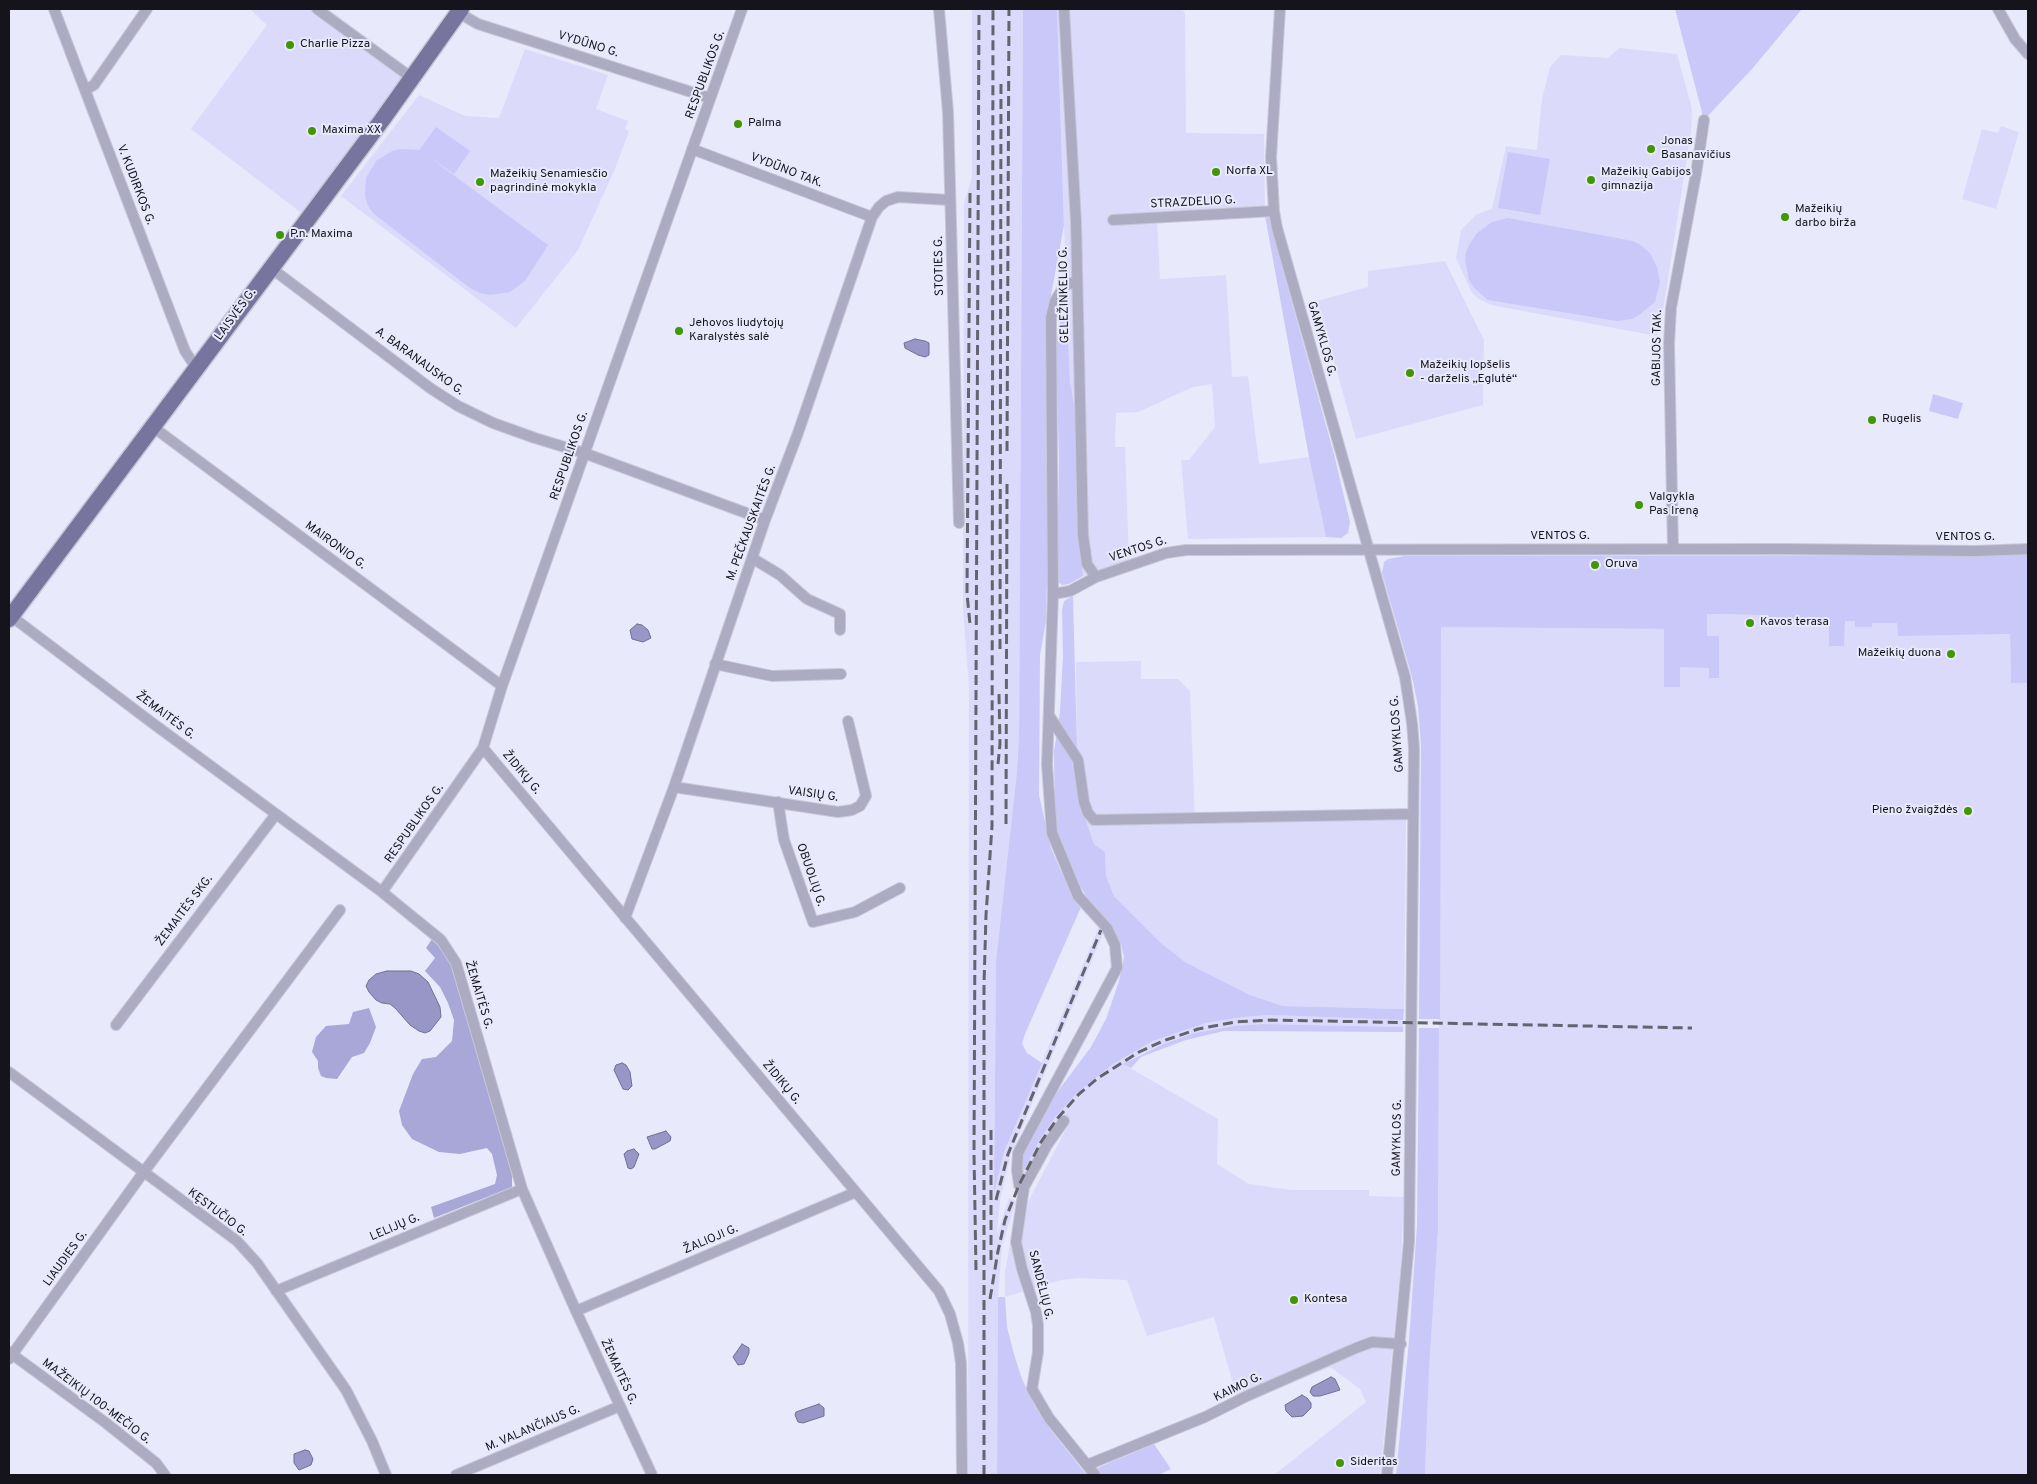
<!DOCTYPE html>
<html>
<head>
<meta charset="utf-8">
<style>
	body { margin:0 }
	#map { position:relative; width:2037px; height:1484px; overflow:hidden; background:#e9e9fc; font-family:Overpass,sans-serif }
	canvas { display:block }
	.frame { position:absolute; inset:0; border:10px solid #15141c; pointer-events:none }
</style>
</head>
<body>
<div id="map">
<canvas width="2037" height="1484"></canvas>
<div class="frame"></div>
</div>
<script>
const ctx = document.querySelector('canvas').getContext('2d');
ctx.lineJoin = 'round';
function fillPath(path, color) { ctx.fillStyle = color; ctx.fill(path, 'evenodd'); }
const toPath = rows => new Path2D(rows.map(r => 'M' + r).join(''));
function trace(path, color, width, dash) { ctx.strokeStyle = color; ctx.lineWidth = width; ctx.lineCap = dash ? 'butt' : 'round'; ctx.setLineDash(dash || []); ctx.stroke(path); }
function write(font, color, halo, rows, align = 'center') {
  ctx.font = font + ' Overpass,sans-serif'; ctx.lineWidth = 4; ctx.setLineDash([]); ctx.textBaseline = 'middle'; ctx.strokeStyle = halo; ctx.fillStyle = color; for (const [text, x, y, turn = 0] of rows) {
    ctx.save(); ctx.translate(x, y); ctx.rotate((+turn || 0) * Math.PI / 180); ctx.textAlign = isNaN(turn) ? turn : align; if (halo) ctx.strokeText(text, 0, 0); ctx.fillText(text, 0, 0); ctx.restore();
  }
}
fillPath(toPath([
	[250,9,328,9,411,70,303,214,191,129,267,25],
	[972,9,1023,9,1019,735,1017,771,996,961,994,1190,1004,1152,1099,927,1105,929,1011,1154,1000,1200,997,1234,1009,1198,1016,1201,1002,1246,998,1297,997,1475,968,1475,969,686,963,610,964,203,972,177],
	[1057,9,1182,9,1185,14,1186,133,1264,134,1265,216,1157,220,1160,279,1226,275,1232,377,1248,376,1259,464,1309,457,1326,537,1188,539,1181,460,1189,460,1215,427,1212,384,1193,387,1138,412,1116,413,1115,447,1125,447,1129,561,1083,576,1079,532,1076,415,1070,381,1067,313],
	[1619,48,1677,54,1692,109,1691,132,1662,317,1657,336,1491,305,1479,299,1472,293,1456,258,1461,230,1477,214,1492,209,1506,146,1537,150,1542,99,1550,67,1561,55,1608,58],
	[525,49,608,75,596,109,628,121,625,129,629,131,615,169,578,250,516,328,341,196,419,95,465,116,499,118],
	[2001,126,2019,132,1996,209,1962,199,1982,129,1998,133],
	[1445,261,1484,340,1483,405,1356,439,1317,301,1368,287,1368,271],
	[1707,614,1765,615,1766,622,1829,623,1829,645,1844,621,1855,621,1855,627,1872,627,1872,623,1897,623,1898,635,2010,634,2011,683,2028,683,2028,1475,1425,1475,1429,1371,1438,1230,1441,627,1664,629,1664,687,1680,687,1680,667,1719,636,1707,636],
	[1141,661,1141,679,1178,679,1190,691,1195,820,1406,816,1404,1009,1283,1006,1250,995,1185,962,1161,943,1114,896,1106,876,1105,852,1094,844,1083,812,1072,763,1077,747,1076,662],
	[1270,1015,1403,1020,1403,1027,1262,1024,1234,1026,1195,1033,1163,1044,1140,1054,1123,1064,1218,1119,1217,1164,1249,1184,1291,1190,1369,1190,1369,1196,1404,1197,1401,1262,1380,1475,1274,1475,1366,1402,1360,1389,1330,1367,1239,1405,1214,1317,1147,1336,1127,1280,1079,1278,1061,1280,1005,1297,1005,1272,1012,1233,1067,1127,1060,1120,1026,1175,1023,1173,1039,1141,1056,1116,1078,1092,1113,1064,1153,1041,1206,1023,1243,1017]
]), '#dbdafa');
fillPath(toPath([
	[1023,9,1057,9,1064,225,1050,301,1048,542,1046,621,1040,655,1039,795,1051,848,1060,869,1081,907,1025,1034,1022,1044,1027,1053,1042,1063,1004,1152,994,1193,996,961,1017,771,1019,735],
	[1675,9,1802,9,1752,69,1704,120],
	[436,127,470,151,454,174,425,154,548,245,525,281,510,292,490,295,480,293,470,288,374,214,368,206,365,196,366,178,376,161,392,151,401,149,421,150,420,149],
	[1508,152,1550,159,1540,215,1498,208],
	[1265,216,1271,218,1282,267,1334,454,1350,522,1348,533,1341,538,1326,537,1309,457],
	[1508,218,1633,241,1639,244,1650,253,1657,267,1660,282,1655,302,1639,315,1632,319,1617,321,1488,300,1474,288,1469,280,1465,260,1466,252,1469,245,1477,233,1492,222],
	[1067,313,1070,381,1076,415,1079,532,1083,576,1069,584,1062,585,1058,582,1057,577,1059,460,1056,346,1061,315],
	[1933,394,1963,403,1958,419,1929,411],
	[2028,555,2028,683,2011,683,2010,634,1898,636,1897,623,1872,623,1872,627,1855,627,1855,621,1845,621,1844,646,1829,646,1829,623,1765,622,1765,615,1707,614,1707,636,1719,636,1719,678,1709,678,1709,668,1680,667,1680,687,1664,687,1664,629,1441,627,1440,1019,1419,1019,1421,745,1418,706,1412,677,1382,573,1384,562,1388,559,1404,556],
	[1073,596,1077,747,1072,763,1083,812,1094,844,1105,852,1106,876,1114,896,1161,943,1185,962,1250,995,1283,1006,1404,1009,1403,1020,1270,1015,1243,1017,1206,1023,1153,1041,1113,1064,1078,1092,1056,1116,1039,1141,1023,1173,1021,1161,1023,1153,1049,1103,1091,1047,1106,1019,1119,981,1124,957,1121,944,1112,928,1087,898,1066,860,1058,838,1055,814,1054,752,1060,712,1063,656,1062,610,1064,601],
	[1262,1024,1403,1027,1403,1032,1224,1031,1186,1040,1141,1057,1131,1068,1123,1064,1163,1044,1195,1033,1234,1026],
	[1419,1028,1439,1028,1438,1230,1429,1371,1425,1475,1396,1475,1409,1341,1417,1225],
	[998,1297,1005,1297,1007,1327,1014,1354,1022,1379,1034,1405,1050,1429,1085,1473,1154,1444,1171,1469,1159,1475,997,1475]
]), '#cac8f8');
fillPath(toPath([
	[432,939,443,951,454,970,512,1175,512,1187,434,1218,431,1207,495,1184,497,1175,492,1154,487,1148,460,1154,439,1152,412,1139,402,1125,399,1111,413,1074,422,1059,436,1057,452,1041,454,1020,448,1003,440,987,425,971,435,958,426,948],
	[369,1008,376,1027,370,1043,364,1053,352,1057,337,1079,326,1078,321,1076,318,1068,318,1061,312,1052,316,1037,326,1026,349,1024,353,1012]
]), '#a9a6d8');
const water = toPath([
	[915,339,925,341,929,343,929,355,925,357,918,355,905,348,904,343,915,339],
	[637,624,642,625,648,630,651,638,643,642,632,639,630,630,637,624],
	[387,971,411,971,419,974,428,982,440,1007,441,1017,430,1031,425,1033,419,1031,410,1025,395,1008,390,1004,382,1003,376,1000,369,992,366,986,369,980,376,974,387,971],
	[622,1063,626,1065,630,1072,632,1086,628,1090,623,1089,614,1070,616,1065,622,1063],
	[666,1131,671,1137,670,1141,655,1149,652,1149,647,1137,666,1131],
	[634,1149,639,1154,634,1167,631,1169,628,1168,624,1154,627,1151,634,1149],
	[742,1344,749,1348,749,1353,744,1364,738,1365,733,1357,742,1344],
	[1331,1377,1335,1379,1340,1390,1320,1396,1313,1396,1310,1392,1312,1387,1331,1377],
	[1302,1395,1307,1398,1311,1403,1311,1408,1303,1416,1292,1417,1286,1411,1285,1405,1302,1395],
	[819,1404,824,1408,824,1416,803,1423,798,1422,795,1415,796,1412,819,1404],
	[305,1450,309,1451,313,1459,311,1465,299,1470,294,1463,294,1454,305,1450]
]);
fillPath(water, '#9896c6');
trace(water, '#716f93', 1);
const street = toPath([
	[54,9,185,351,197,369],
	[317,9,412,78],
	[939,9,948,112,959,523],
	[1064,9,1076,222,1083,535,1087,564,1096,577],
	[1280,9,1271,157,1274,211,1277,228,1405,677,1412,723,1414,748,1409,1242,1387,1475],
	[1998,9,2015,39,2028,54],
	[459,13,478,24,710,98],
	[85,90,94,85,147,9],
	[692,149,872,217],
	[1113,220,1274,211],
	[271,268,430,388,458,406,493,423,535,438,584,453,765,520],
	[153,427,502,686],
	[1673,549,1669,344,1671,308,1696,174,1704,120],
	[752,558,780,575,807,599,840,614,840,630],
	[1053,594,1051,318,1055,301,1064,286,1077,281],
	[11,616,151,722,382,892,441,940,456,963,522,1189,576,1311,652,1475],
	[715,664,772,676,841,674],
	[1050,717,1078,760,1084,802,1088,813,1094,820,1413,814],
	[483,748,939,1291,950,1314,958,1343,961,1363,962,1475],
	[674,787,838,812,852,810,860,806,866,796,848,721],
	[778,802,784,840,813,922,855,912,900,888],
	[382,892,483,748,502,686,742,9],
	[625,918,674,787,765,520,798,433,872,217,879,207,886,201,898,197,950,200],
	[116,1025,276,814],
	[9,1072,237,1241,257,1263,346,1390,372,1441,386,1475],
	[1064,1121,1047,1145,1024,1187,1016,1242,1022,1269,1036,1312,1038,1325,1038,1352,1032,1389,1049,1418,1095,1475],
	[1024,1187,1019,1185,1017,1170,1018,1153,1117,968,1115,945,1107,928,1078,896,1052,833,1047,765,1053,594,1070,591,1096,577,1166,553,1186,550,1785,549,1975,551,2028,549],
	[276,1291,522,1189],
	[576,1311,856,1192],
	[9,1352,106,1423,156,1463,165,1475],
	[9,1359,143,1173,340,910],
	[1087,1465,1205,1417,1247,1396,1356,1348,1372,1342,1401,1344],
	[456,1475,620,1406]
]);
const primary = toPath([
	[9,619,382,120,461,9]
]);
trace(street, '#c7c7d8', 12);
trace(primary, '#c7c7d8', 19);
trace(street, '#acabc1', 10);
trace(primary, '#77759d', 16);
trace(toPath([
	[970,193,967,594,970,624],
	[1007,451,1009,9],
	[1000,649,1001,84],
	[998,764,1000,744,999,694],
	[1006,824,1007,484],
	[996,1200,1008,1154,1101,930],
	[991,1260,991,1125],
	[976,1270,974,1154,979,9],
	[990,1299,998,1251,1005,1220,1019,1185,1041,1142,1057,1119,1079,1094,1098,1078,1139,1052,1163,1041,1198,1029,1235,1022,1270,1020,1692,1028],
	[984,1475,984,985,986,915,992,826,993,9]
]), '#64636f', 3, [10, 5]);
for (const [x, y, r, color] of [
	[290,45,5,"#429603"],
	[738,124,5,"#429603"],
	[312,131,5,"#429603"],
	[1651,149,5,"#429603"],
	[1216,172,5,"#429603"],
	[1591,180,5,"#429603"],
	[480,182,5,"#429603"],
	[1785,217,5,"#429603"],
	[280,235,5,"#429603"],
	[679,331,5,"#429603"],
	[1410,373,5,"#429603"],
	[1872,420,5,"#429603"],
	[1639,505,5,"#429603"],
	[1595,565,5,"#429603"],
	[1750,623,5,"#429603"],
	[1951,654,5,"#429603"],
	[1968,811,5,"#429603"],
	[1294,1300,5,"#429603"],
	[1340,1463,5,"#429603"]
]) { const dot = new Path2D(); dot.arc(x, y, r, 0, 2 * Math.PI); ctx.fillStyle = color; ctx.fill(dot); trace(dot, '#e9e9fc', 2); }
write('12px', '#15141c', '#e9e9fc', [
	["Charlie Pizza",300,45],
	["Palma",748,124],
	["Maxima XX",322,131],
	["Jonas",1661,142],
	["Basanavičius",1661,156],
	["Norfa XL",1226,172],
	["Mažeikių Gabijos",1601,173],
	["gimnazija",1601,187],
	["Mažeikių Senamiesčio",490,175],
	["pagrindinė mokykla",490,189],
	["Mažeikių",1795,210],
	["darbo birža",1795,224],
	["P.n. Maxima",290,235],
	["Jehovos liudytojų",689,324],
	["Karalystės salė",689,338],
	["Mažeikių lopšelis",1420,366],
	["- darželis „Eglutė“",1420,380],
	["Rugelis",1882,420],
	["Valgykla",1649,498],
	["Pas Ireną",1649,512],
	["Oruva",1605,565],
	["Kavos terasa",1760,623],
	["Mažeikių duona",1941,654,"right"],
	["Pieno žvaigždės",1958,811,"right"],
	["Kontesa",1304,1300],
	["Sideritas",1350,1463]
], 'left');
write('12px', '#15141c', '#e9e9fc', [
	["VYDŪNO G.",588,45,17],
	["RESPUBLIKOS G.",706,75,-70],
	["VYDŪNO TAK.",786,171,21],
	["V. KUDIRKOS G.",135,185,69],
	["STRAZDELIO G.",1193,203,-3],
	["STOTIES G.",940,266,-91],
	["GELEŽINKELIO G.",1065,295,-91],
	["LAISVĖS G.",236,315,-54],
	["GAMYKLOS G.",1321,339,74],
	["GABIJOS TAK.",1658,348,-89],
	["A. BARANAUSKO G.",419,362,36],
	["RESPUBLIKOS G.",570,456,-71],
	["M. PEČKAUSKAITĖS G.",752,523,-70],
	["VENTOS G.",1560,537],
	["VENTOS G.",1965,538],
	["MAIRONIO G.",335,546,36],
	["VENTOS G.",1138,550,-18],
	["ŽEMAITĖS G.",165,716,37],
	["GAMYKLOS G.",1398,734,-94],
	["ŽIDIKŲ G.",521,773,50],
	["VAISIŲ G.",813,795,8],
	["RESPUBLIKOS G.",415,824,-55],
	["OBUOLIŲ G.",810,875,71],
	["ŽEMAITĖS SKG.",185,911,-53],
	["ŽEMAITĖS G.",478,995,73],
	["ŽIDIKŲ G.",781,1083,50],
	["GAMYKLOS G.",1398,1138,-89],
	["KĘSTUČIO G.",217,1213,37],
	["LELIJŲ G.",395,1228,-23],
	["ŽALIOJI G.",711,1240,-23],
	["LIAUDIES G.",66,1259,-54],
	["SANDĖLIŲ G.",1040,1285,76],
	["ŽEMAITĖS G.",618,1372,65],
	["KAIMO G.",1238,1388,-26],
	["MAŽEIKIŲ 100-MEČIO G.",96,1402,37],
	["M. VALANČIAUS G.",533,1429,-23]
]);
</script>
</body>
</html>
